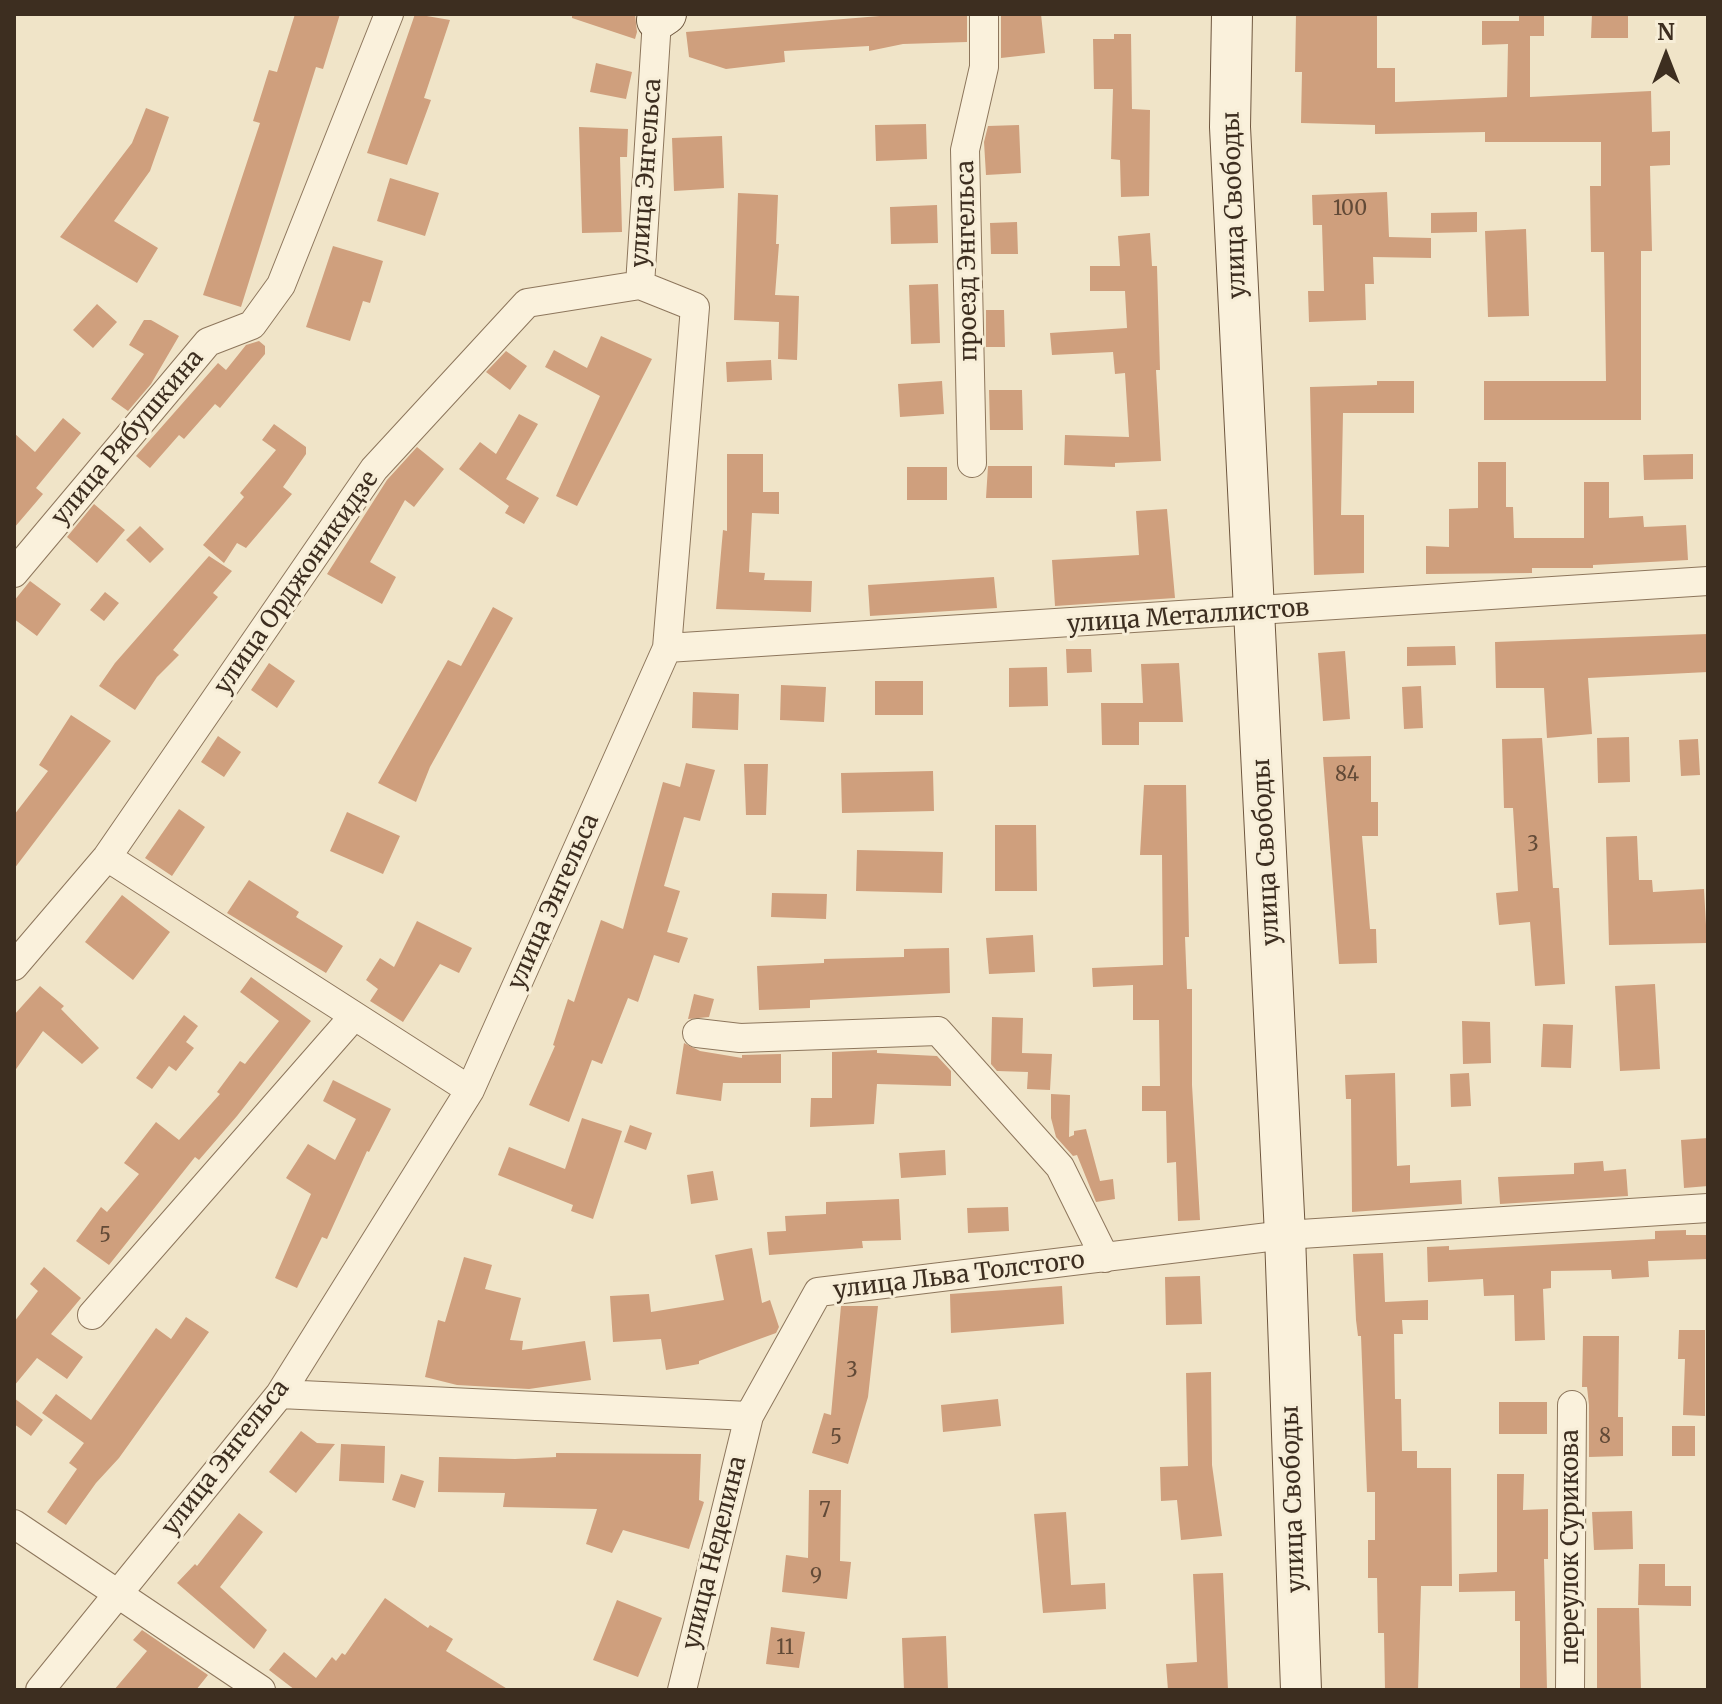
<!DOCTYPE html>
<html>
<head>
<meta charset="utf-8">
<style>
	body { margin:0 }
	#map { position:relative; width:1722px; height:1704px; overflow:hidden; background:#f0e4c8; font-family:Merriweather,serif }
	canvas { display:block }
	.frame { position:absolute; inset:0; border:16px solid #3d2e20; pointer-events:none }
	.north { position:absolute; left:1626px; top:16px; width:80px; height:80px; -webkit-text-stroke:6px #f7eed8; paint-order:stroke; rotate:0deg; font-size:22px; font-weight:700; line-height:32px; text-align:center; color:#3d2e20 }
	.north::after { content:''; display:block; margin:auto; width:28px; height:36px; background:#3d2e20; clip-path:polygon(50% 0,100% 100%,50% 72%,0 100%) }
</style>
</head>
<body>
<div id="map">
<canvas width="1722" height="1704"></canvas>
<div class="frame"></div>
<div class="north">N</div>
</div>
<script>
const ctx = document.querySelector('canvas').getContext('2d');
ctx.lineJoin = 'round';
function fillPath(path, color) { ctx.fillStyle = color; ctx.fill(path, 'evenodd'); }
const toPath = rows => new Path2D(rows.map(r => 'M' + r).join(''));
function trace(path, color, width, dash) { ctx.strokeStyle = color; ctx.lineWidth = width; ctx.lineCap = dash ? 'butt' : 'round'; ctx.setLineDash(dash || []); ctx.stroke(path); }
function write(font, color, halo, rows, align = 'center') {
  ctx.font = font + ' Merriweather,serif'; ctx.lineWidth = 6; ctx.setLineDash([]); ctx.textBaseline = 'middle'; ctx.strokeStyle = halo; ctx.fillStyle = color; for (const [text, x, y, turn = 0] of rows) {
    ctx.save(); ctx.translate(x, y); ctx.rotate((+turn || 0) * Math.PI / 180); ctx.textAlign = isNaN(turn) ? turn : align; if (halo) ctx.strokeText(text, 0, 0); ctx.fillText(text, 0, 0); ctx.restore();
  }
}
fillPath(toPath([
	[295,14,340,14,323,69,316,67,241,307,203,295,260,123,253,121,269,70,277,72],
	[415,14,450,20,424,98,431,100,407,165,367,153],
	[572,14,635,14,637,32,635,39,572,18],
	[904,14,967,14,967,42,903,44,869,51,869,46,784,51,785,62,726,69,689,57,686,32],
	[1001,14,1041,14,1045,53,1001,58],
	[1296,14,1377,14,1377,68,1395,68,1395,102,1507,97,1508,44,1482,45,1482,21,1519,21,1519,14,1544,14,1544,36,1530,36,1530,97,1651,91,1652,132,1670,131,1670,165,1650,166,1652,251,1641,251,1641,420,1484,420,1484,381,1606,381,1604,252,1591,252,1590,186,1601,186,1601,142,1485,142,1485,132,1375,134,1375,125,1301,123,1302,72,1295,72],
	[1592,14,1628,14,1628,38,1591,38],
	[1114,34,1131,34,1132,109,1150,110,1149,196,1121,197,1120,160,1111,159,1113,89,1094,89,1093,39,1114,39],
	[596,63,632,72,626,99,590,92],
	[146,108,169,117,150,171,114,221,158,248,137,283,60,237,132,143],
	[926,124,927,159,876,161,875,125],
	[1019,125,1021,173,986,175,984,142,988,126],
	[579,127,628,129,627,157,620,157,622,232,582,233],
	[722,136,724,188,674,191,672,138],
	[390,178,439,193,425,236,377,221],
	[1387,192,1389,237,1431,238,1431,258,1373,257,1374,284,1365,284,1366,320,1309,322,1308,291,1324,291,1322,225,1313,225,1312,195],
	[738,193,778,195,776,244,779,244,775,295,799,296,797,360,778,359,779,322,734,320],
	[937,205,938,243,891,244,890,207],
	[1477,212,1477,232,1431,233,1431,213],
	[1017,222,1018,254,991,254,990,223],
	[1526,229,1529,316,1488,317,1485,231],
	[1150,233,1152,266,1157,266,1160,370,1156,370,1161,461,1115,463,1115,467,1064,465,1065,435,1129,437,1125,373,1115,374,1113,352,1052,355,1050,333,1127,328,1125,291,1090,291,1090,266,1120,266,1118,236],
	[333,246,383,261,370,303,363,301,350,341,306,327],
	[938,284,940,343,911,344,909,285],
	[97,304,117,322,93,348,73,330],
	[986,310,1004,310,1005,347,986,347],
	[144,320,151,320,179,336,151,384,128,411,111,399,144,354,129,345],
	[601,336,652,359,577,506,556,496,600,396,545,367,554,350,587,368],
	[259,341,265,346,265,354,220,408,215,404,184,439,179,435,150,468,136,456,218,363,226,370,246,345],
	[506,351,527,366,510,390,486,372],
	[771,360,772,380,727,382,726,362],
	[942,381,944,414,900,417,898,384],
	[1377,381,1414,381,1414,413,1343,413,1341,515,1364,515,1364,573,1314,575,1310,387,1377,385],
	[989,390,1022,390,1023,430,990,430],
	[519,414,538,424,506,479,539,498,524,524,505,513,509,506,459,469,480,442,496,454],
	[63,418,81,433,36,488,43,494,14,528,14,433,35,452],
	[274,424,306,447,306,454,283,487,292,494,246,548,237,543,224,563,203,545,244,497,240,493,276,450,262,440],
	[417,447,444,469,414,507,405,500,370,562,396,577,382,604,327,574,387,480],
	[727,454,763,454,763,492,779,492,779,514,752,513,749,572,765,573,764,580,812,581,811,612,716,609,723,530,727,531],
	[1693,454,1693,479,1644,480,1643,455],
	[1478,462,1506,462,1506,507,1513,507,1514,538,1584,538,1584,482,1609,482,1609,518,1643,516,1644,527,1686,525,1688,560,1593,565,1593,568,1532,568,1532,573,1426,574,1426,546,1449,547,1449,509,1478,508],
	[988,466,1032,466,1032,498,986,498],
	[907,467,947,467,947,500,907,500],
	[94,504,125,530,97,563,67,537],
	[1167,509,1175,598,1055,606,1052,560,1139,555,1136,511],
	[140,526,164,549,150,563,126,540],
	[209,556,232,571,213,593,218,597,173,650,179,655,157,677,135,710,99,686,115,663],
	[994,577,997,608,870,616,868,585],
	[30,581,61,604,37,636,14,619,14,601],
	[105,592,119,603,104,621,90,610],
	[493,607,513,618,430,767,416,802,378,783,448,660,461,666],
	[1708,634,1708,672,1588,678,1592,734,1547,738,1544,688,1496,688,1495,642],
	[1455,646,1456,665,1407,666,1407,647],
	[1066,649,1091,649,1092,672,1067,673],
	[1345,651,1350,719,1323,721,1318,653],
	[269,663,295,681,277,708,251,690],
	[1179,663,1183,722,1139,722,1139,745,1102,745,1101,703,1143,703,1141,664],
	[1047,667,1048,706,1009,707,1009,668],
	[875,681,923,681,923,715,875,715],
	[781,685,826,687,824,722,780,720],
	[1421,686,1423,728,1404,729,1402,687],
	[693,692,739,694,738,730,692,728],
	[71,715,111,741,14,869,14,815,48,771,39,765],
	[218,736,241,752,224,777,201,762],
	[1629,737,1630,782,1598,783,1597,738],
	[1542,738,1553,888,1559,888,1565,984,1535,986,1530,922,1499,925,1496,893,1518,891,1513,808,1504,808,1502,739],
	[1698,739,1700,775,1681,776,1679,740],
	[1371,756,1371,802,1378,802,1378,836,1362,836,1370,929,1376,929,1377,963,1339,964,1323,757],
	[686,763,715,770,700,821,684,817,664,886,680,891,667,932,688,938,679,963,654,955,638,1002,628,998,602,1064,592,1060,569,1122,529,1105,555,1046,553,1045,568,999,574,1002,601,920,623,929,663,782,680,787],
	[744,764,768,764,766,815,746,815],
	[933,771,934,811,842,813,841,773],
	[1144,785,1186,785,1189,937,1185,937,1187,989,1192,989,1192,1085,1200,1220,1178,1221,1176,1162,1167,1163,1166,1111,1142,1111,1142,1086,1160,1086,1159,1020,1133,1020,1133,985,1093,987,1092,968,1163,965,1162,855,1140,855],
	[179,809,205,827,172,876,145,858],
	[347,812,400,836,383,874,330,851],
	[995,825,1036,825,1037,891,995,891],
	[1637,836,1639,880,1652,880,1653,892,1704,889,1707,943,1609,945,1606,837],
	[857,850,943,852,942,893,856,891],
	[249,880,299,912,296,917,343,946,326,973,227,913],
	[772,893,827,894,826,919,771,917],
	[122,895,170,932,133,980,85,942],
	[417,921,472,948,459,973,440,964,403,1022,370,1001,378,989,366,980,380,958,394,967],
	[1033,935,1035,972,989,974,986,938],
	[949,948,950,993,810,1000,810,1008,759,1010,757,966,824,963,824,959,904,957,904,949],
	[251,977,311,1021,237,1116,199,1160,195,1157,109,1265,76,1241,101,1207,107,1212,139,1174,124,1163,156,1122,179,1140,220,1094,217,1092,240,1061,245,1064,279,1021,240,992],
	[1655,984,1660,1069,1620,1071,1615,986],
	[40,986,64,1006,61,1009,99,1048,82,1064,43,1031,14,1072,14,1015],
	[694,994,714,999,709,1017,688,1019],
	[184,1015,198,1026,186,1042,194,1048,176,1071,169,1066,152,1089,136,1078],
	[992,1017,1023,1018,1022,1053,1052,1054,1050,1090,1027,1089,1028,1072,997,1071,991,1064],
	[1462,1021,1490,1022,1491,1063,1463,1064],
	[1543,1024,1573,1025,1571,1068,1541,1067],
	[684,1043,700,1051,742,1058,742,1055,781,1054,781,1083,723,1083,721,1101,676,1094],
	[877,1050,877,1053,937,1056,951,1071,951,1086,877,1084,874,1124,810,1127,811,1098,832,1098,832,1052],
	[1395,1073,1397,1166,1410,1165,1410,1183,1461,1180,1462,1204,1352,1212,1351,1099,1346,1099,1345,1075],
	[1469,1073,1471,1106,1451,1107,1450,1074],
	[333,1080,391,1109,369,1152,367,1151,327,1239,322,1237,297,1288,275,1278,311,1194,286,1178,308,1144,335,1160,356,1119,323,1101],
	[1051,1094,1070,1095,1069,1137,1074,1135,1074,1131,1086,1129,1100,1181,1113,1179,1115,1199,1096,1202,1077,1155,1073,1156,1056,1137,1051,1118],
	[582,1118,622,1131,593,1219,571,1211,573,1205,498,1175,509,1147,565,1169],
	[630,1125,652,1133,646,1150,624,1142],
	[1708,1138,1708,1186,1684,1188,1681,1140],
	[945,1150,946,1175,901,1178,899,1153],
	[1603,1161,1604,1171,1626,1169,1628,1196,1500,1204,1498,1177,1574,1174,1574,1163],
	[713,1171,718,1200,691,1204,687,1175],
	[899,1199,901,1240,862,1241,863,1248,769,1255,767,1232,786,1231,785,1216,826,1214,826,1202],
	[1008,1207,1009,1231,968,1233,967,1208],
	[1686,1230,1686,1235,1708,1235,1708,1259,1648,1261,1649,1277,1612,1279,1611,1270,1551,1271,1551,1288,1543,1289,1545,1340,1515,1341,1514,1295,1484,1296,1483,1279,1428,1282,1427,1247,1449,1246,1449,1250,1655,1239,1655,1231],
	[752,1248,762,1303,770,1300,779,1327,776,1333,699,1361,699,1364,666,1370,661,1339,613,1342,610,1296,649,1294,651,1312,724,1300,715,1255],
	[1383,1253,1385,1302,1428,1300,1428,1320,1402,1320,1403,1334,1394,1334,1395,1399,1401,1399,1402,1451,1417,1451,1417,1468,1451,1468,1452,1586,1421,1586,1418,1690,1385,1690,1384,1633,1378,1633,1377,1578,1368,1578,1368,1540,1375,1540,1375,1492,1367,1492,1361,1336,1358,1336,1356,1320,1353,1254],
	[464,1257,492,1265,485,1289,521,1298,510,1340,523,1341,522,1350,585,1341,591,1380,529,1389,457,1385,425,1377,438,1320,445,1322],
	[44,1267,81,1298,51,1334,83,1357,67,1379,37,1358,14,1386,14,1322,38,1291,30,1284],
	[1200,1276,1202,1324,1166,1325,1165,1277],
	[1062,1286,1064,1324,951,1333,950,1294],
	[841,1306,878,1306,868,1397,848,1464,812,1453,824,1413,831,1415],
	[186,1317,209,1332,119,1458,96,1483,66,1525,47,1512,77,1469,69,1463,84,1443,42,1413,56,1394,91,1420,156,1328,171,1339],
	[1679,1330,1705,1330,1705,1416,1683,1415,1685,1359,1678,1359],
	[1583,1336,1619,1336,1618,1417,1623,1417,1623,1456,1589,1457,1589,1405,1587,1387,1582,1387],
	[1211,1372,1212,1465,1222,1536,1181,1540,1177,1500,1161,1501,1160,1467,1188,1466,1186,1373],
	[14,1398,43,1420,31,1436,14,1424],
	[998,1399,1001,1426,943,1432,941,1405],
	[1499,1402,1547,1402,1547,1434,1499,1434],
	[1672,1426,1695,1426,1695,1456,1672,1456],
	[301,1431,317,1443,335,1444,296,1493,269,1472],
	[341,1444,385,1446,384,1483,339,1481],
	[556,1453,701,1454,699,1500,704,1502,689,1549,623,1530,612,1553,586,1544,597,1509,503,1507,505,1493,438,1492,439,1457,515,1459,556,1457],
	[401,1474,424,1481,415,1508,392,1500],
	[1497,1474,1524,1474,1523,1510,1548,1509,1548,1559,1544,1559,1547,1690,1520,1690,1520,1621,1515,1621,1515,1591,1459,1592,1459,1574,1497,1572],
	[809,1490,841,1490,840,1561,851,1562,847,1599,782,1592,786,1555,808,1558],
	[1632,1511,1633,1549,1594,1550,1592,1512],
	[1066,1512,1071,1585,1105,1583,1106,1609,1043,1613,1034,1514],
	[239,1513,263,1532,220,1587,267,1630,254,1649,177,1583,195,1564,197,1566],
	[1639,1564,1665,1564,1665,1586,1691,1586,1691,1606,1638,1605],
	[1223,1573,1228,1690,1168,1690,1166,1664,1197,1662,1193,1574],
	[385,1598,428,1628,430,1625,453,1639,446,1651,509,1690,295,1690,269,1670,284,1652,316,1678,332,1657,336,1661,342,1653,345,1655],
	[617,1600,662,1618,638,1677,593,1660],
	[1597,1608,1639,1608,1641,1690,1597,1690],
	[771,1627,805,1632,799,1668,766,1664],
	[142,1630,208,1675,196,1690,114,1690,147,1651,133,1640],
	[946,1636,948,1690,904,1690,902,1638]
]), '#cf9f7d');
const street = toPath([
	[972,463,965,150,984,67,984,14],
	[14,573,208,342,252,325,281,285,389,14],
	[667,648,1708,581],
	[107,857,470,1090],
	[14,966,107,857,374,469,527,303,640,285],
	[697,1033,740,1038,938,1031,1060,1167,1105,1258],
	[92,1315,354,1016],
	[280,1394,749,1416,818,1292,1285,1235,1708,1208],
	[14,1524,261,1690],
	[40,1690,280,1394,470,1090,667,648,695,307,640,285,657,20],
	[682,1690,749,1416],
	[1570,1690,1572,1405]
]);
const secondary = toPath([
	[1232,14,1230,127,1285,1235,1301,1690],
	[657,20,666,14]
]);
trace(street, '#8d765c', 30);
trace(secondary, '#6f573f', 42);
trace(street, '#faf1dc', 28);
trace(secondary, '#faf1dc', 40);
write('20px', '#624a37', null, [
	["100",1350,209],
	["84",1347,775],
	["3",1533,845],
	["5",105,1236],
	["3",852,1371],
	["8",1605,1437],
	["5",836,1438],
	["7",825,1511],
	["9",816,1577],
	["11",785,1648]
]);
write('24px', '#3d2e20', '#f7eed8', [
	["улица Энгельса",647,173,-86],
	["улица Свободы",1235,205,-92],
	["проезд Энгельса",968,261,-91],
	["улица Рябушкина",128,438,-50],
	["улица Орджоникидзе",297,583,-55],
	["улица Металлистов",1188,617,-4],
	["улица Свободы",1267,852,-93],
	["улица Энгельса",554,902,-66],
	["улица Льва Толстого",959,1276,-7],
	["улица Энгельса",226,1458,-52],
	["улица Свободы",1294,1499,-92],
	["переулок Сурикова",1571,1547,-90],
	["улица Неделина",715,1553,-76]
]);
</script>
</body>
</html>
